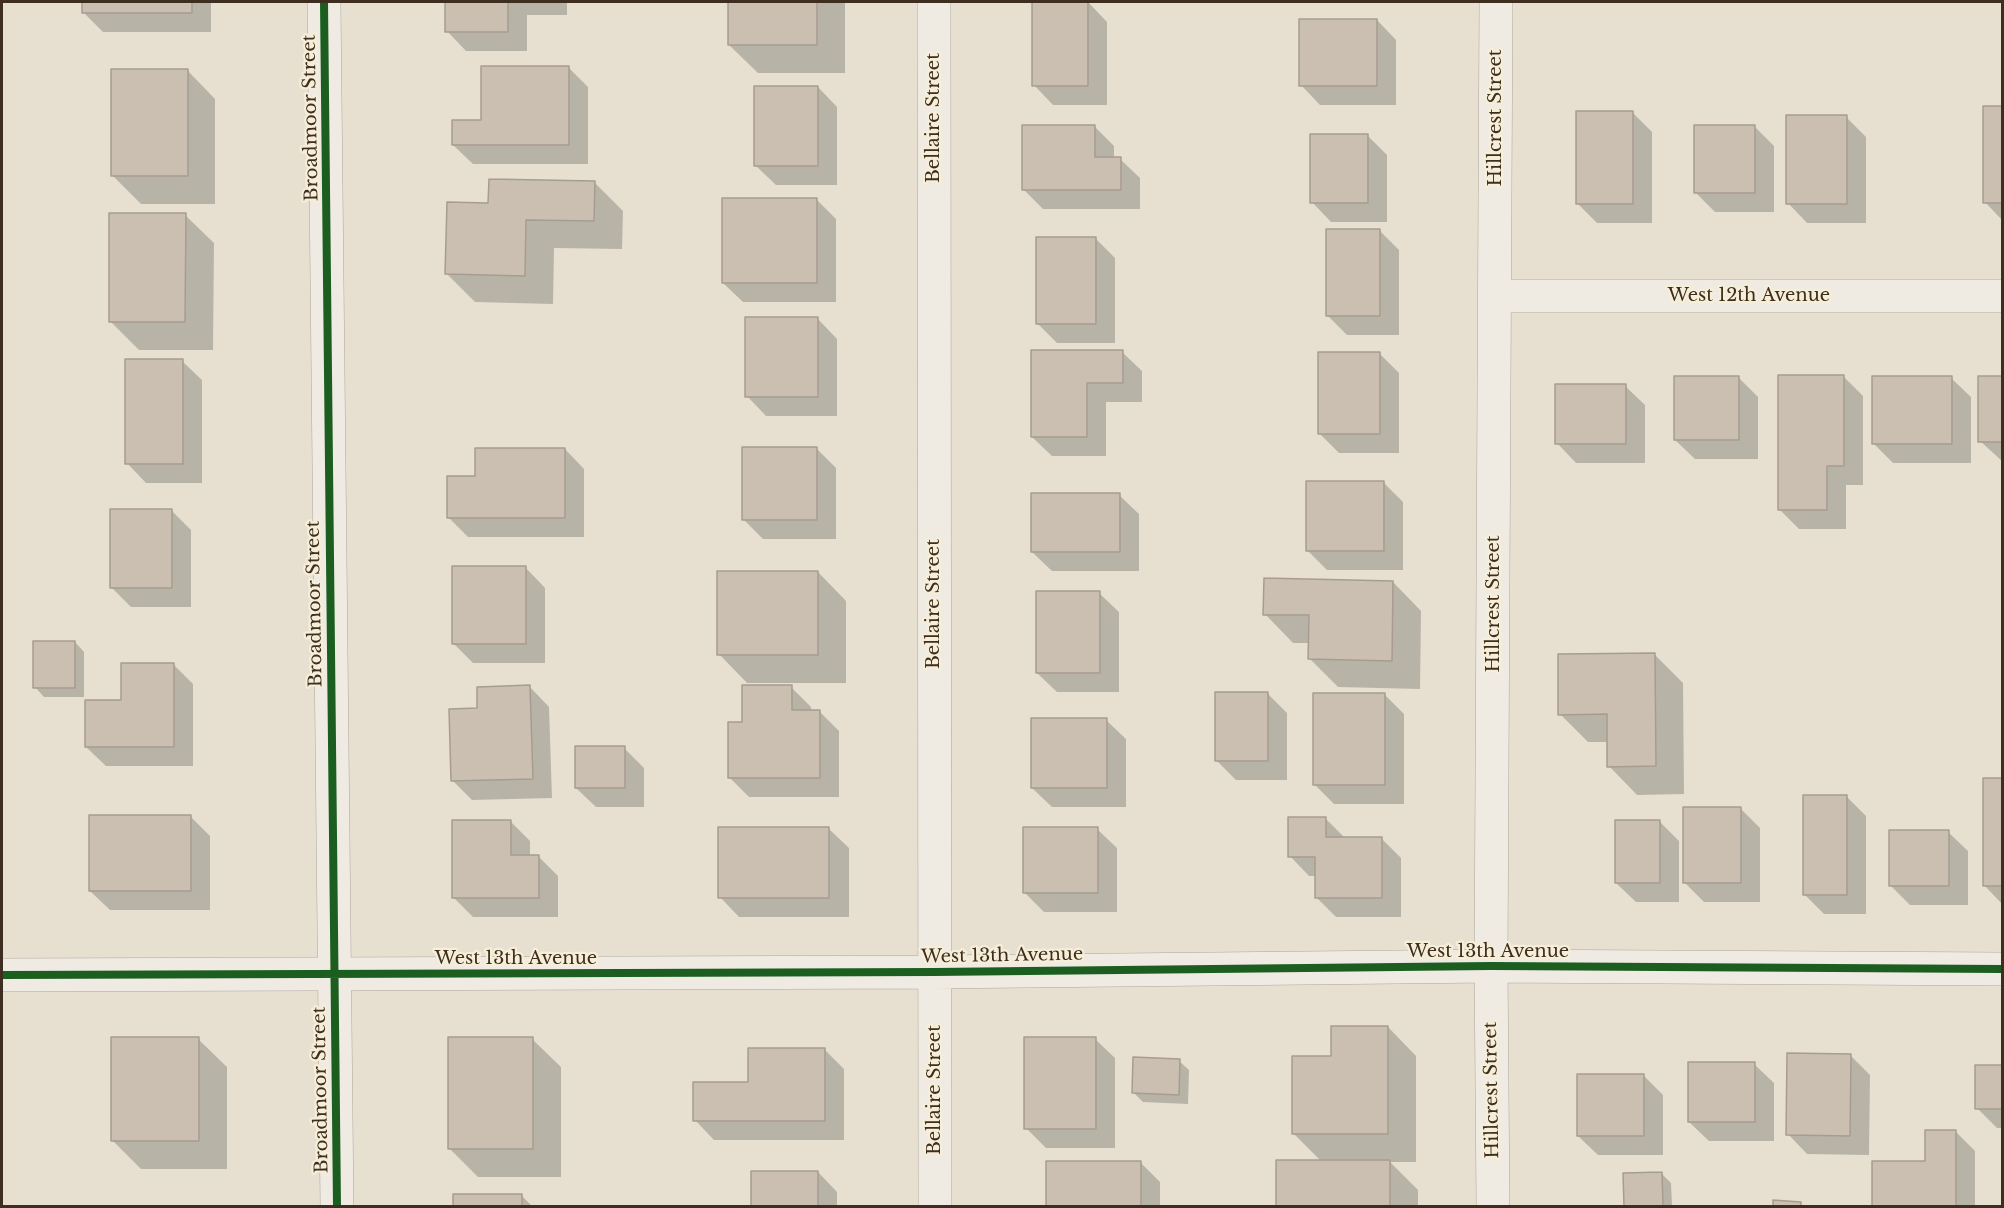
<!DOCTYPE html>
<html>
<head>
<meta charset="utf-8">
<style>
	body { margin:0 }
	#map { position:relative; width:2004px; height:1208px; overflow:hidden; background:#e7e0d1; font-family:"Libre Baskerville",serif }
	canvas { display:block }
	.frame { position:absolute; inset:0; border:3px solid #3d2e20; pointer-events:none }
</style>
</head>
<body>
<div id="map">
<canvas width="2004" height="1208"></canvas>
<div class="frame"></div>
</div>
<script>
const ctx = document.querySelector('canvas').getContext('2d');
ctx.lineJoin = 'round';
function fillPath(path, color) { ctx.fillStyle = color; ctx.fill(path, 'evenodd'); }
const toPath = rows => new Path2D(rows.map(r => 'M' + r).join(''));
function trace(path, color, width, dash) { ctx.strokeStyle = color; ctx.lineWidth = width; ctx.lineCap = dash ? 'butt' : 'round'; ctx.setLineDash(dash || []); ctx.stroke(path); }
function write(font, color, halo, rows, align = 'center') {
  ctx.font = font + ' "Libre Baskerville",serif'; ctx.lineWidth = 4.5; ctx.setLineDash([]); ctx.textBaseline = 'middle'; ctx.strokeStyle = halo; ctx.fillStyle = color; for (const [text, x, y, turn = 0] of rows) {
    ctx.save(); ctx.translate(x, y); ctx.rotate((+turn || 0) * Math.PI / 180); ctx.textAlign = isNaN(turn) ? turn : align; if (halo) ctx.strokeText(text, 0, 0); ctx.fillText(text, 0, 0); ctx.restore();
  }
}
fillPath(toPath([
	[83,2,211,2,211,32,103,32,83,12],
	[447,2,567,2,567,15,527,15,527,51,466,51,447,31],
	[729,2,845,2,845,73,758,73,729,45],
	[1088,2,1107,22,1107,105,1053,105,1034,85],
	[1377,20,1396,40,1396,105,1320,105,1301,85],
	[568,67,588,87,588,164,473,164,453,145],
	[187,70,215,99,215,204,141,204,113,176],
	[818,87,837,107,837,185,776,185,756,166],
	[1985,108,2002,108,2002,220,1985,202],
	[1633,113,1652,132,1652,223,1597,223,1577,203],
	[1846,117,1866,137,1866,223,1807,223,1788,203],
	[1094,126,1114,146,1114,159,1120,159,1140,178,1140,209,1043,209,1023,189],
	[1754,126,1774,146,1774,212,1715,212,1696,193],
	[1367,135,1387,155,1387,222,1331,222,1312,202],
	[594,182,623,211,622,249,554,248,553,304,475,302,447,274,490,204],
	[816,199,836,219,836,302,743,302,723,283],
	[185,215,214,243,213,350,139,350,110,321],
	[1379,230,1399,250,1399,335,1347,335,1327,315],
	[1095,238,1115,258,1115,343,1057,343,1037,323],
	[818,319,837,339,837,416,766,416,747,396],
	[1032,352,1122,352,1142,371,1142,402,1106,402,1106,456,1052,456,1032,437],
	[1379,353,1399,373,1399,453,1339,453,1319,433],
	[182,361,202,380,202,483,146,483,127,463],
	[1843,376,1863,396,1863,485,1846,485,1846,529,1799,529,1780,510],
	[1739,378,1758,397,1758,459,1695,459,1675,440],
	[1951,378,1971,397,1971,463,1893,463,1873,443],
	[1980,378,2002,378,2002,461,1980,441],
	[1625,386,1645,405,1645,463,1576,463,1557,443],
	[816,448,836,468,836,539,763,539,743,519],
	[565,449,584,469,584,537,468,537,449,518,477,478],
	[1383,482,1403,502,1403,570,1327,570,1307,550],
	[1119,495,1139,514,1139,571,1052,571,1032,552],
	[171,510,191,530,191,607,131,607,111,587],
	[526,568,545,588,545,663,473,663,453,643],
	[818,572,846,601,846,683,747,683,719,654],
	[1393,582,1421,611,1420,689,1338,687,1309,658,1310,643,1293,643,1265,614],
	[1099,593,1119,612,1119,692,1057,692,1037,673],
	[75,642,84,652,84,697,44,697,35,687],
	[1654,654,1683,683,1684,794,1637,795,1609,766,1609,742,1588,742,1560,714],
	[173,664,193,684,193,766,106,766,86,747,122,701],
	[530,687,549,707,552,798,472,800,453,781,479,710],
	[791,687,811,707,811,712,820,712,839,731,839,797,749,797,729,777,743,723],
	[1267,693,1287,713,1287,780,1236,780,1216,760],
	[1385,695,1404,714,1404,804,1334,804,1315,785],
	[1106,720,1126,739,1126,807,1052,807,1032,788],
	[624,748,644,768,644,807,596,807,576,788],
	[1985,779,2002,779,2002,904,1985,886],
	[1846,796,1866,816,1866,914,1824,914,1805,895],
	[1740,808,1760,828,1760,902,1704,902,1685,883],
	[190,816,210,836,210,910,110,910,90,891],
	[1325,818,1345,838,1381,838,1401,858,1401,917,1336,917,1316,897,1316,876,1309,876,1290,856],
	[510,821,530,841,530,856,538,856,558,876,558,917,473,917,453,897],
	[1659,821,1679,841,1679,902,1636,902,1616,883],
	[829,829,849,848,849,917,739,917,720,897],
	[1097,829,1117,848,1117,912,1044,912,1024,892],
	[1948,832,1968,851,1968,905,1910,905,1891,886],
	[1388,1027,1416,1056,1416,1162,1390,1162,1418,1190,1418,1206,1277,1206,1277,1161,1321,1161,1293,1133,1332,1057],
	[198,1039,227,1067,227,1169,141,1169,113,1141],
	[532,1039,561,1067,561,1177,478,1177,450,1149],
	[1095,1039,1115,1058,1115,1148,1046,1148,1026,1128],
	[824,1049,844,1069,844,1140,714,1140,695,1120,750,1083],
	[1850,1055,1870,1075,1869,1155,1807,1154,1788,1134],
	[1179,1061,1189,1070,1188,1104,1143,1102,1134,1093],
	[1754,1064,1774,1083,1774,1141,1709,1141,1689,1122],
	[1977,1066,2002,1066,2002,1128,1997,1128,1977,1108],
	[1644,1076,1663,1095,1663,1155,1598,1155,1578,1136],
	[1956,1132,1975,1151,1975,1206,1873,1206,1873,1163,1927,1163],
	[1047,1163,1141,1163,1160,1182,1160,1206,1047,1206],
	[753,1172,818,1172,837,1192,837,1206,753,1206],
	[1661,1173,1671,1183,1672,1206,1626,1206,1624,1175],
	[454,1195,521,1195,532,1206,454,1206]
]), '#0003');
const building = toPath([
	[82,2,192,2,192,13,82,13,82,2],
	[445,2,508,2,508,32,445,32,445,2],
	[728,2,817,2,817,45,728,45,728,2],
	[1032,2,1088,2,1088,86,1032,86,1032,2],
	[1299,19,1377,19,1377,86,1299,86,1299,19],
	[481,66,569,66,569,145,452,145,452,120,481,120,481,66],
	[111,69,188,69,188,176,111,176,111,69],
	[754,86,818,86,818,166,754,166,754,86],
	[1983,106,2002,106,2002,203,1983,203,1983,106],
	[1576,111,1633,111,1633,204,1576,204,1576,111],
	[1786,115,1847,115,1847,204,1786,204,1786,115],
	[1022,125,1095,125,1095,157,1121,157,1121,190,1022,190,1022,125],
	[1694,125,1755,125,1755,193,1694,193,1694,125],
	[1310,134,1368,134,1368,203,1310,203,1310,134],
	[489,179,595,181,594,221,526,220,525,276,445,274,447,202,488,203,489,179],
	[722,198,817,198,817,283,722,283,722,198],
	[109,213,186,213,185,322,109,322,109,213],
	[1326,229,1380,229,1380,316,1326,316,1326,229],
	[1036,237,1096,237,1096,324,1036,324,1036,237],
	[745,317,818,317,818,397,745,397,745,317],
	[1031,350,1123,350,1123,383,1087,383,1087,437,1031,437,1031,350],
	[1318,352,1380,352,1380,434,1318,434,1318,352],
	[125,359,183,359,183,464,125,464,125,359],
	[1778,375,1844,375,1844,466,1827,466,1827,510,1778,510,1778,375],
	[1674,376,1739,376,1739,440,1674,440,1674,376],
	[1872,376,1952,376,1952,444,1872,444,1872,376],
	[1978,376,2002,376,2002,442,1978,442,1978,376],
	[1555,384,1626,384,1626,444,1555,444,1555,384],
	[742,447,817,447,817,520,742,520,742,447],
	[475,448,565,448,565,518,447,518,447,476,475,476,475,448],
	[1306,481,1384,481,1384,551,1306,551,1306,481],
	[1031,493,1120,493,1120,552,1031,552,1031,493],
	[110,509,172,509,172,588,110,588,110,509],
	[452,566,526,566,526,644,452,644,452,566],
	[717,571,818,571,818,655,717,655,717,571],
	[1264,578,1393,581,1392,661,1308,659,1309,615,1263,615,1264,578],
	[1036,591,1100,591,1100,673,1036,673,1036,591],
	[33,641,75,641,75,688,33,688,33,641],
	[1655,653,1656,766,1607,767,1607,714,1558,715,1558,654,1655,653],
	[121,663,174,663,174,747,85,747,85,700,121,700,121,663],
	[530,685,533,779,451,781,449,709,477,708,477,687,530,685],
	[742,685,792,685,792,710,820,710,820,778,728,778,728,722,742,722,742,685],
	[1215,692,1268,692,1268,761,1215,761,1215,692],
	[1313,693,1385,693,1385,785,1313,785,1313,693],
	[1031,718,1107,718,1107,788,1031,788,1031,718],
	[575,746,625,746,625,788,575,788,575,746],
	[1983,778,2002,778,2002,886,1983,886,1983,778],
	[1803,795,1847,795,1847,895,1803,895,1803,795],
	[1683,807,1741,807,1741,883,1683,883,1683,807],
	[89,815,191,815,191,891,89,891,89,815],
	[1288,817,1326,817,1326,837,1382,837,1382,898,1315,898,1315,857,1288,857,1288,817],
	[452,820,511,820,511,855,539,855,539,898,452,898,452,820],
	[1615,820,1660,820,1660,883,1615,883,1615,820],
	[718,827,829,827,829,898,718,898,718,827],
	[1023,827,1098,827,1098,893,1023,893,1023,827],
	[1889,830,1949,830,1949,886,1889,886,1889,830],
	[1331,1026,1388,1026,1388,1134,1292,1134,1292,1056,1331,1056,1331,1026],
	[111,1037,199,1037,199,1141,111,1141,111,1037],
	[448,1037,533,1037,533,1149,448,1149,448,1037],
	[1024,1037,1096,1037,1096,1129,1024,1129,1024,1037],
	[748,1048,825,1048,825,1121,693,1121,693,1082,748,1082,748,1048],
	[1787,1053,1851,1054,1850,1136,1786,1135,1787,1053],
	[1133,1057,1180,1059,1179,1095,1132,1093,1133,1057],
	[1688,1062,1755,1062,1755,1122,1688,1122,1688,1062],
	[1975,1065,2002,1065,2002,1109,1975,1109,1975,1065],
	[1577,1074,1644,1074,1644,1136,1577,1136,1577,1074],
	[1925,1130,1956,1130,1956,1206,1872,1206,1872,1161,1925,1161,1925,1130],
	[1276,1160,1390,1160,1390,1206,1276,1206,1276,1160],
	[1046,1161,1141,1161,1141,1206,1046,1206,1046,1161],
	[751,1171,818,1171,818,1206,751,1206,751,1171],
	[1662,1172,1663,1206,1624,1206,1623,1173,1662,1172],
	[453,1194,522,1194,522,1206,453,1206,453,1194],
	[1773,1200,1801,1202,1801,1206,1773,1206,1773,1200]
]);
fillPath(building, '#cbbfb2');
trace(building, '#a89c90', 1.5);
const minor = toPath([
	[934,2,935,1206],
	[1496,296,2002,296],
	[2,975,934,972,1491,966,2002,969],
	[1493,1206,1491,966,1496,2]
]);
const tertiary = toPath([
	[324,2,337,1206]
]);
trace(minor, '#ada599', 34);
trace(tertiary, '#ada599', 34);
trace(minor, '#efebe3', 33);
trace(tertiary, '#efebe3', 33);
trace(toPath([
	[324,2,337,1206],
	[2,975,934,972,1491,966,2002,969]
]), '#1b5e20', 8);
write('18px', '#3d2e20', '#f7eed8', [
	["Broadmoor Street",311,118,-91],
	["Bellaire Street",934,118,-90],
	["Hillcrest Street",1496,118,-90],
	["West 12th Avenue",1749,296],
	["Broadmoor Street",315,604,-91],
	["Bellaire Street",934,604,-90],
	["Hillcrest Street",1494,604,-90],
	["West 13th Avenue",1488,952],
	["West 13th Avenue",1002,956,-1],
	["West 13th Avenue",516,959],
	["Broadmoor Street",321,1090,-91],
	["Bellaire Street",935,1090,-90],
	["Hillcrest Street",1492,1090,-91]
]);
</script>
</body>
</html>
